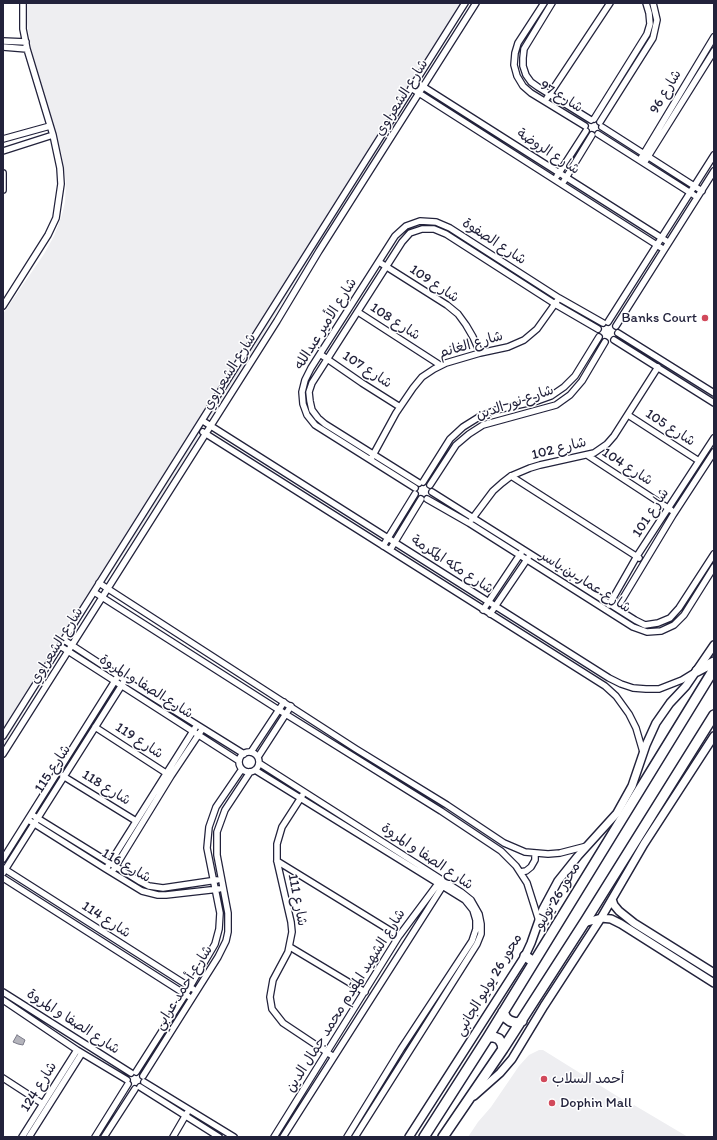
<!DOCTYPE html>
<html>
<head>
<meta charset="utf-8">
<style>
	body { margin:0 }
	#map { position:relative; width:717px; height:1140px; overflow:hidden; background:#fff; font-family:Itim,sans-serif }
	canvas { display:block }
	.frame { position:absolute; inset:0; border:4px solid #22223b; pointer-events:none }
</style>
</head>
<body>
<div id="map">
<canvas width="717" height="1140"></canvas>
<div class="frame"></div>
</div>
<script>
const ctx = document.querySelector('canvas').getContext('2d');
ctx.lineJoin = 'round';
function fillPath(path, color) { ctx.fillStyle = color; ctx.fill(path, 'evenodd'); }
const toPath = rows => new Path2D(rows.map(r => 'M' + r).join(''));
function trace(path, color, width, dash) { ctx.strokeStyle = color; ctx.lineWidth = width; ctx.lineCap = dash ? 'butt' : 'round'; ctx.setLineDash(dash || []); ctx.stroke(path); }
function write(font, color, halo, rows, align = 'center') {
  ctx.font = font + ' Itim,"Playpen Sans Arabic",sans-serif'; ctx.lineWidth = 3; ctx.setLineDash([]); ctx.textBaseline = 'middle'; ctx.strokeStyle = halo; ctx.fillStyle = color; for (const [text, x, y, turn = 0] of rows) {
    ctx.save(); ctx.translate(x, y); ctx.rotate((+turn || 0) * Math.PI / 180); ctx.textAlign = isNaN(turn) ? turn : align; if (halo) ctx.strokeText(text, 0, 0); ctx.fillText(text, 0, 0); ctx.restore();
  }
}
fillPath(toPath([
	[26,3,470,3,414,90,387,136,314,251,259,341,203,429,162,495,63,647,3,746,3,314,44,254,54,236,62,215,65,202,66,182,62,156,31,48,27,23],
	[539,1050,543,1050,633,1106,634,1105,688,1137,468,1137,478,1122,491,1107,519,1066,529,1055]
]), '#eeeef1');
const water = toPath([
	[17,1035,25,1040,23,1045,18,1044,13,1042,17,1035]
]);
fillPath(water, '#b4b4bc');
trace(water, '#7a7a88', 1);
const minor = toPath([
	[544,3,518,43,515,53,514,65,517,76,523,86,531,93,585,126],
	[552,3,524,49,523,58,523,66,526,75,531,82,538,87,591,120],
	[3,41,26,42],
	[3,47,27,49],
	[416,82,668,242],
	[411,88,663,249],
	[547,98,610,3],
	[594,119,647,34,650,24,649,13,646,3],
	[600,122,653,38,657,20,653,3],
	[602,127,702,191],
	[598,134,697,197],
	[3,139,50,126],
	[3,151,53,135],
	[640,160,714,37],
	[644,163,714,51],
	[3,173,3,190],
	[557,176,586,131],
	[564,181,592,135],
	[379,262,447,305,458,314,466,325,473,337,480,353],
	[3,306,48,235,56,218,61,184,60,168,53,135,27,49,23,29,23,3],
	[358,312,440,365],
	[608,322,714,155],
	[616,326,714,171],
	[618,333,714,393],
	[614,340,714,403],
	[320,354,362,383,400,407],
	[628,415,699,461],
	[203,421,609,678,621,684,633,688,646,689,659,689,682,680,695,672],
	[203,432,605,686,616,696,629,714,636,728,643,752],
	[587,455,671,510],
	[372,457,396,413,413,388,422,377,434,369,446,363,480,353,508,347,524,340,537,329,557,301],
	[511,476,639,558],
	[423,482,450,439,463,427,479,417,496,410,537,401,551,396,564,387,575,376,599,337],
	[419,483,325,424,318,418,312,410,310,401,309,392,312,383,402,242,410,233,422,229,434,229,446,234,555,304,598,329],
	[430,485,456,445,469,434,483,425,556,405,570,395,582,381,605,342],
	[415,488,315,425,307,415,303,404,302,392,305,380,311,368,395,236,406,226,420,221,436,222,450,228,559,298,603,323],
	[432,492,635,620,645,625,658,623,670,618,679,608,714,554],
	[427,499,469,523,633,627,647,632,661,631,674,625,684,615,714,567],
	[472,519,493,491,502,483,511,476,530,468,540,465,594,453,607,444,614,436,658,367],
	[383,546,415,494],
	[390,550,421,499],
	[99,583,356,749,447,805,504,843,525,852,548,854,560,853,587,846],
	[94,592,279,710,441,811,501,851,516,866,527,883,539,921],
	[609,605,637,556,714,438],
	[617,608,673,515,714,452],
	[483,610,521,553],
	[490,614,528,558],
	[64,640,125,680,244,754],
	[60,646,239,761],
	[95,727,169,775],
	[3,736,465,3],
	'239 762a10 10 0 1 1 20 0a10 10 0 1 1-20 0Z',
	[251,752,284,702],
	[3,754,277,321,319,251,476,3],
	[258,757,291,706],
	[259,763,461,892,471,900,479,914,481,924,481,934,477,944,355,1137],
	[255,770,465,900,473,910,476,920,476,929,472,941,401,1049,347,1137],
	[63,776,136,821],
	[302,796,282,827,277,844,277,861,291,922,292,932,288,952,273,980,270,997,272,1009,283,1023,334,1057],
	[34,816,139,881,149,886,163,888,217,880],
	[30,821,106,869,142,891,158,895,166,895,219,889],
	[3,859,118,676],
	[277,861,399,936],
	[108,866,195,728],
	[3,868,193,989],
	[114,869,171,776,201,731],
	[520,872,526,871,531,867,535,860,535,853],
	[3,873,125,680],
	[3,878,188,996],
	[290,947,365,992],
	[3,992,131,1073],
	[3,1000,77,1050,127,1080],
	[136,1072,185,995,215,944,219,929,220,913,207,848,209,827,216,807,242,769],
	[143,1076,218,957,226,941,228,932,228,913,217,855,217,832,225,810,250,772],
	[3,1078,43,1104],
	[144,1082,234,1137],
	[140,1087,219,1137],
	[22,1137,77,1050],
	[29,1137,82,1053],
	[95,1137,128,1084],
	[104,1137,135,1089],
	[173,1137,187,1113],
	[274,1137,399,936,440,881],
	[283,1137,444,884]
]);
const tertiary = toPath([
	[612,899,614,905,619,911,634,923,714,973],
	[584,923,601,918,611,919,621,924,714,983],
	[474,1096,500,1073,512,1059,544,1006,601,918,644,844,714,736],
	[409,1137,525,956,531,943,543,909,558,881,578,856,617,813,632,786,646,745,656,723,670,703,686,686,714,645]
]);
const trunk = toPath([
	[697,671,714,662],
	[525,956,534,962],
	[503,1012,506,1018,510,1021,516,1023,522,1021],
	[488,1037,494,1037,499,1039,502,1044,503,1049],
	[424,1137,488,1037,714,669],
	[443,1137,503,1049,586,920,714,715]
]);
trace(minor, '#22223b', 8);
trace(tertiary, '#22223b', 10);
trace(trunk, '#22223b', 12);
trace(minor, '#fff', 5.5);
trace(tertiary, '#fff', 7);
trace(trunk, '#fff', 9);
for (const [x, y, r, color] of [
	[705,318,4,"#d1495b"],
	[544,1079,4,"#d1495b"],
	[552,1103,4,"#d1495b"]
]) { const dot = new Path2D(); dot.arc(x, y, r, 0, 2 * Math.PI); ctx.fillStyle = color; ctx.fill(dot); trace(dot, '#fff', 1.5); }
write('14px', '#22223b', '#fff', [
	["شارع 96",666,92,-59],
	["شارع 97",561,97,32],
	["شارع الشعراوي",402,98,-58],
	["شارع الروضة",548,152,33],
	["شارع الصفوة",494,242,33],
	["شارع 109",434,284,34],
	["شارع 108",395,322,33],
	["شارع الأمير عبدالله",326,324,-58],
	["شارع الغانم",471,345,-16],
	["شارع 107",367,370,33],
	["شارع الشعراوي",230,372,-58],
	["شارع نور الدين",515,403,-19],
	["شارع 105",670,428,33],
	["شارع 102",559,449,-14],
	["شارع 104",627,467,33],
	["شارع 101",651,513,-57],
	["شارع مكه المكرمة",452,565,33],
	["شارع عمار بن ياسر",585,582,32],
	["شارع الشعراوي",57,646,-58],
	["شارع الصفا و المروة",146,687,32],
	["شارع 119",139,741,33],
	["شارع 115",53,769,-57],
	["شارع 118",106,788,32],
	["شارع الصفا و المروة",427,857,34],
	["شارع 116",126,866,30],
	["محور 26 يوليو",558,896,-59],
	["شارع 111",297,900,79],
	["شارع 114",106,920,33],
	["محور 26 يوليو الجانبى",489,985,-59],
	["شارع أحمد عرابي",184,988,-58],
	["شارع الشهيد المقدم محمد جمال الدين",346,1001,-58],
	["شارع الصفا و المروة",73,1022,33],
	["شارع 124",39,1087,-58]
]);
write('14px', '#22223b', '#fff', [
	["Banks Court",697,318,"right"],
	["أحمد السلاب",552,1079],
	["Dophin Mall",560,1103]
], 'left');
</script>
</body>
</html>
